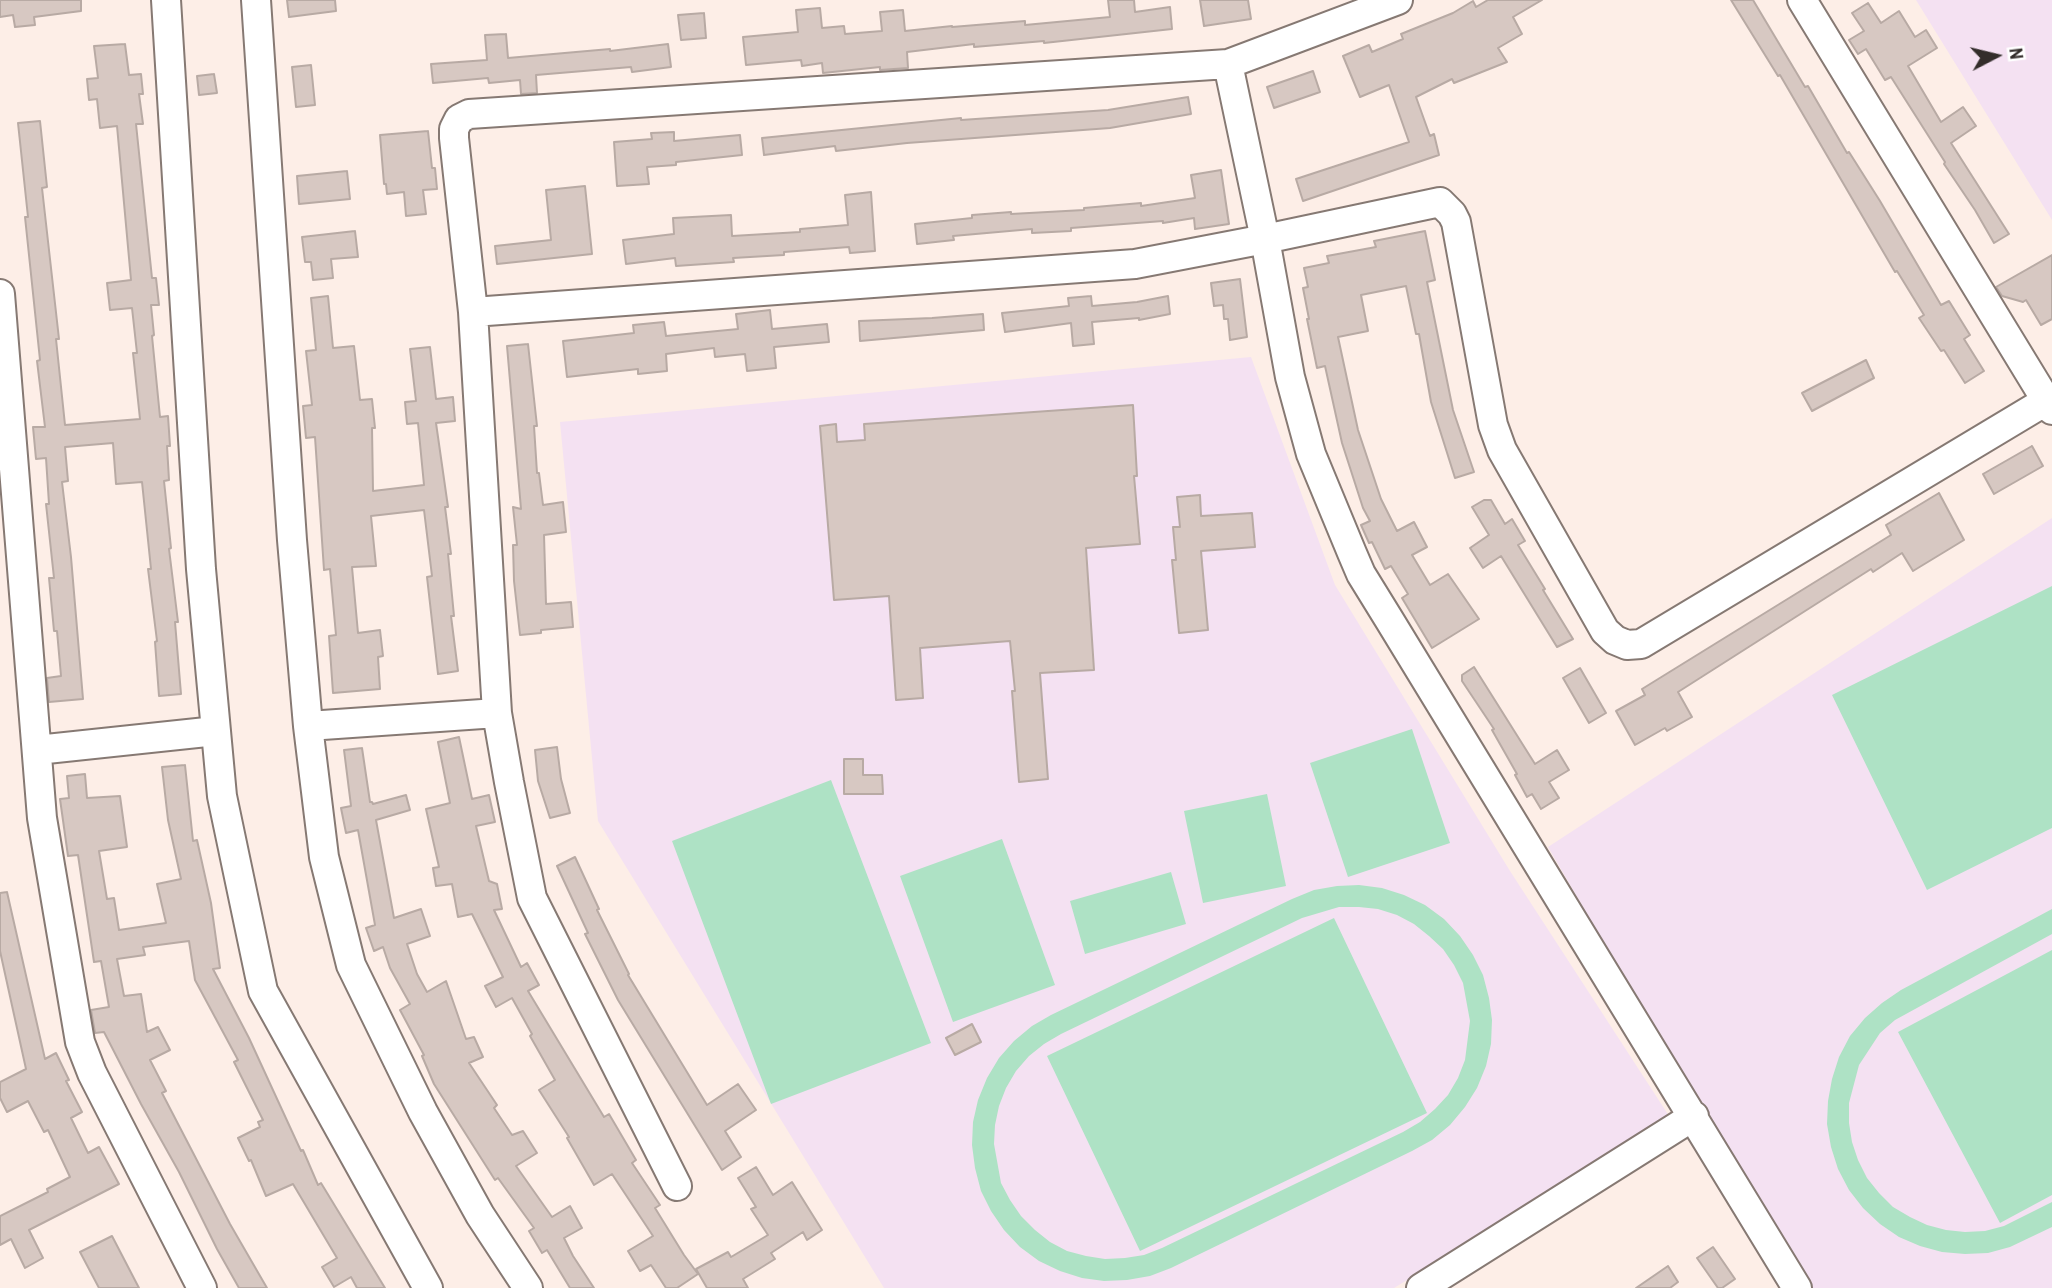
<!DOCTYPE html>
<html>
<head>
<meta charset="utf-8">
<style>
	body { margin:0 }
	#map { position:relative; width:2052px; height:1288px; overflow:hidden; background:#fdeee7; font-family:"Archivo Narrow",sans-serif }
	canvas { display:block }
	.north { position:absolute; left:1961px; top:21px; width:70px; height:70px; -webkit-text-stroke:5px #fff; paint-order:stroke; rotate:83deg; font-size:19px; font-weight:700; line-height:28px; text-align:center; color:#332d2b }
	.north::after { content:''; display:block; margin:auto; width:24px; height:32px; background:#332d2b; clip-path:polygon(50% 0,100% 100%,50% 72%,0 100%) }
</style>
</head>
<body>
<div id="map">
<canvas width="2052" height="1288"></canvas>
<div class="north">N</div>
</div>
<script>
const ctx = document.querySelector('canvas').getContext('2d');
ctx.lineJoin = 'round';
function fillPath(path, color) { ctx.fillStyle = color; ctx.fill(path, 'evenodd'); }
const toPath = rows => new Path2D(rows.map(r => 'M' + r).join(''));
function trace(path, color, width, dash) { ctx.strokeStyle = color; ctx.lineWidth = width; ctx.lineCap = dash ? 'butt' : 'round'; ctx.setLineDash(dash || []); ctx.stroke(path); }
fillPath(toPath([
	[1916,0,2052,0,2052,220],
	[1251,357,1335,585,1510,871,1671,1119,1394,1288,884,1288,598,821,560,422],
	[2052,518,2052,1288,1811,1288,1697,1104,1548,847]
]), '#f4e1f2');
fillPath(toPath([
	[2052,586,2052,828,1927,890,1832,695],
	[1412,729,1450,843,1348,877,1310,763],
	[831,780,931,1043,771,1104,672,841],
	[1267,794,1286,886,1203,903,1184,811],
	[1002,839,1055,985,953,1022,900,876],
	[1171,872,1186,924,1085,954,1070,901],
	[1359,885,1382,888,1404,895,1425,905,1444,919,1460,936,1473,955,1483,975,1489,998,1492,1020,1491,1044,1486,1066,1477,1088,1465,1107,1450,1125,1432,1140,1412,1151,1171,1268,1150,1276,1127,1280,1104,1281,1082,1278,1060,1271,1039,1261,1020,1247,1004,1230,991,1211,981,1191,975,1168,972,1145,973,1122,978,1100,987,1078,999,1058,1014,1041,1032,1026,1051,1015,1292,899,1314,890,1337,886],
	[1339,907,1359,907,1378,909,1397,915,1414,924,1429,936,1443,949,1454,965,1463,983,1470,1021,1465,1060,1458,1078,1448,1095,1435,1109,1420,1122,1403,1132,1162,1248,1144,1255,1125,1258,1105,1259,1086,1256,1067,1251,1050,1242,1035,1230,1021,1216,1010,1200,1001,1183,994,1144,995,1125,999,1106,1006,1088,1016,1071,1029,1056,1044,1044,1061,1034,1302,918],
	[2052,909,2052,934,1895,1020,1880,1033,1859,1065,1849,1103,1849,1123,1852,1142,1858,1160,1867,1178,1879,1193,1893,1207,1910,1217,1927,1225,1946,1230,1965,1232,1985,1231,2004,1226,2052,1202,2052,1227,2010,1247,1988,1253,1965,1254,1942,1252,1920,1246,1899,1237,1880,1224,1863,1208,1849,1190,1838,1169,1831,1147,1827,1124,1828,1101,1832,1079,1839,1057,1850,1036,1865,1018,1882,1003,1901,990],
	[1334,918,1427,1113,1140,1251,1047,1056],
	[2052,950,2052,1195,2000,1223,1898,1032]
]), '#aee2c5');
const building = toPath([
	[0,0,81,0,81,11,34,17,35,25,15,27,13,15,0,17,0,0],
	[287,0,335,0,336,11,289,17,287,0],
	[1108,0,1134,0,1135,12,1170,7,1172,29,1044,43,1044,41,974,47,974,44,907,52,908,68,880,70,880,67,823,73,822,63,802,66,801,60,746,65,743,37,798,32,796,10,820,8,822,28,844,26,845,34,882,31,880,12,903,10,905,31,952,26,952,27,1025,21,1025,25,1110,17,1108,0],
	[1200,0,1248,0,1251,19,1204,26,1200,0],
	[1488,0,1542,0,1513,17,1522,34,1498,48,1507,62,1454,83,1452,79,1416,97,1430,136,1434,134,1439,155,1303,201,1296,179,1409,142,1389,85,1360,97,1343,56,1369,45,1372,52,1403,39,1401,34,1453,13,1473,1,1476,7,1488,0],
	[1731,0,1753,0,1805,87,1808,86,1847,153,1849,152,1880,201,1941,305,1949,301,1970,335,1964,339,1984,371,1965,383,1944,350,1941,351,1919,318,1924,315,1897,271,1895,272,1780,75,1778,76,1731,0],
	[1868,3,1881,23,1899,11,1915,37,1926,30,1937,48,1908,66,1941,122,1963,107,1976,126,1951,143,2009,234,1994,243,1975,210,1944,164,1945,162,1891,77,1885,80,1866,49,1858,54,1849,40,1864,31,1852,13,1868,3],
	[704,13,706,38,681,40,678,15,704,13],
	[506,34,508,58,610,49,610,51,668,44,671,67,632,72,631,67,536,75,537,93,521,94,520,80,489,83,488,78,433,83,431,64,487,60,485,35,506,34],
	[125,44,129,75,141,74,143,94,139,94,143,124,136,124,152,278,156,278,159,305,151,305,154,335,152,336,160,417,168,416,170,446,167,446,169,480,164,481,171,548,169,549,178,622,175,622,181,694,159,696,155,642,157,641,148,569,151,569,142,482,116,484,113,443,65,447,68,481,62,482,71,557,83,699,49,702,47,678,61,676,57,631,54,631,49,578,54,578,46,504,49,504,46,458,36,459,33,427,45,427,37,361,40,360,25,217,28,217,18,123,40,121,47,187,42,188,59,339,56,339,65,425,140,419,133,353,137,353,132,308,110,310,107,283,131,280,117,126,100,128,97,99,89,100,87,79,98,78,94,46,125,44],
	[311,65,315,105,296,107,292,67,311,65],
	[1313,71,1320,92,1274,108,1267,87,1313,71],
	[214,74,217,93,199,95,197,76,214,74],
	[1188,97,1191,114,1110,128,907,143,836,151,835,146,764,155,762,138,961,118,961,120,1108,110,1188,97],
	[428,131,432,168,435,168,437,189,423,190,426,214,406,216,404,192,387,194,386,184,384,184,380,135,428,131],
	[674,132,674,141,740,135,742,155,676,162,676,165,647,167,649,184,617,186,614,142,652,139,651,133,674,132],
	[1221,170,1229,224,1195,229,1194,218,1163,223,1163,221,1071,228,1071,231,1032,233,1032,229,953,236,954,240,917,244,915,224,972,218,972,215,1011,212,1011,214,1084,210,1084,208,1141,203,1141,206,1195,198,1191,175,1221,170],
	[347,171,350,199,299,204,297,176,347,171],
	[585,186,592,254,497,264,495,246,551,240,546,190,585,186],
	[871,192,875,251,850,253,849,247,784,252,784,255,733,258,734,262,676,266,675,258,626,264,623,240,674,234,673,218,731,215,732,236,800,232,800,229,848,225,845,195,871,192],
	[355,231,358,257,331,259,333,278,313,280,311,262,305,262,302,237,355,231],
	[1425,231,1435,280,1427,282,1441,351,1453,410,1474,472,1455,478,1431,402,1419,334,1416,334,1406,286,1361,295,1368,331,1338,337,1358,430,1381,499,1397,531,1414,522,1427,547,1412,555,1430,585,1448,574,1479,619,1432,648,1402,598,1408,594,1391,566,1385,569,1372,542,1369,543,1361,525,1370,521,1363,508,1342,443,1325,366,1317,368,1307,319,1309,319,1303,288,1308,287,1304,268,1329,263,1327,256,1376,247,1374,241,1425,231],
	[2052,255,2052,319,2041,325,2026,300,2023,302,2002,296,1996,287,2052,255],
	[1240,279,1247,337,1230,340,1228,319,1224,319,1223,305,1214,306,1211,283,1240,279],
	[328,296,333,348,354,346,360,400,372,399,375,428,372,428,373,491,424,485,418,423,407,424,405,402,416,401,410,349,430,347,436,399,453,397,455,421,436,423,448,507,445,507,451,554,448,554,454,616,451,616,458,671,438,674,427,577,432,576,424,510,371,516,376,566,352,567,358,633,380,630,383,656,378,657,380,689,333,693,329,636,336,635,330,569,324,570,315,437,306,438,303,406,312,405,306,351,316,350,311,298,328,296],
	[1091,296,1092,306,1137,302,1168,296,1170,314,1139,320,1139,318,1092,322,1094,344,1073,346,1071,323,1005,332,1002,313,1069,306,1068,298,1091,296],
	[770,310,772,329,827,324,829,342,774,347,776,368,747,371,745,354,715,357,714,348,666,354,667,371,638,374,638,369,567,377,563,341,634,333,633,325,664,322,666,336,738,329,736,314,770,310],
	[983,314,984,330,860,341,859,321,932,318,983,314],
	[528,344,537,426,534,426,537,473,539,473,543,505,563,502,566,532,544,535,546,604,571,602,573,627,541,630,541,633,520,635,514,581,513,545,517,545,513,507,521,509,507,346,528,344],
	[1866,360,1874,378,1812,411,1802,393,1866,360],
	[1133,405,1137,476,1134,476,1140,544,1086,548,1094,670,1040,673,1048,779,1019,782,1012,691,1015,691,1010,641,920,648,923,698,896,700,889,596,834,600,820,426,836,424,837,442,865,440,864,424,1133,405],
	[2032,446,2043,466,1994,494,1983,474,2032,446],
	[1939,493,1964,540,1913,571,1902,553,1873,572,1871,569,1678,692,1692,717,1667,731,1665,728,1635,745,1616,711,1645,695,1642,689,1891,535,1886,525,1939,493],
	[1200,495,1201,516,1252,513,1255,547,1201,551,1208,630,1179,633,1172,560,1176,560,1173,527,1180,527,1177,497,1200,495],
	[1484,500,1491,500,1505,524,1512,519,1525,541,1518,545,1545,589,1543,590,1573,639,1557,647,1501,556,1483,568,1470,548,1489,535,1472,507,1484,500],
	[1474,667,1535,764,1557,750,1569,770,1549,782,1559,798,1541,809,1532,794,1527,797,1515,775,1517,774,1492,730,1494,729,1462,681,1462,675,1474,667],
	[1580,668,1606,713,1589,723,1563,678,1580,668],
	[459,737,472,799,489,795,495,822,476,826,489,881,497,884,502,909,494,910,521,967,527,963,539,985,528,991,604,1117,609,1114,636,1160,632,1163,660,1205,655,1208,684,1255,698,1274,677,1288,666,1288,651,1265,640,1271,628,1251,653,1236,612,1174,594,1185,567,1138,569,1137,539,1090,555,1080,530,1036,532,1034,512,998,496,1007,485,986,503,977,472,914,458,917,452,884,436,886,433,868,439,867,426,809,450,803,438,742,459,737],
	[557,747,561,779,570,813,550,818,538,781,535,750,557,747],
	[362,748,370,802,372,802,373,804,406,795,410,810,376,820,394,918,421,909,430,936,407,944,417,974,427,992,446,981,466,1039,474,1037,483,1057,469,1063,497,1105,494,1108,512,1135,523,1131,537,1153,516,1166,552,1217,570,1206,582,1228,564,1238,573,1256,594,1288,570,1288,547,1250,542,1253,529,1231,534,1228,498,1178,495,1180,434,1084,422,1056,424,1055,400,1010,410,1004,390,968,383,947,374,951,366,928,375,925,358,830,346,833,341,808,351,806,344,750,362,748],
	[844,759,863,759,863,775,882,775,883,794,844,794,844,759],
	[185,765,193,841,197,840,211,903,220,968,213,969,249,1038,301,1151,303,1150,318,1185,321,1183,385,1288,357,1288,351,1277,334,1287,322,1267,337,1258,293,1184,266,1196,251,1160,249,1161,238,1138,260,1127,258,1122,263,1120,234,1062,238,1060,195,980,189,941,143,947,145,955,117,959,124,996,141,994,147,1032,158,1027,170,1050,150,1060,166,1091,162,1093,230,1224,267,1288,239,1288,217,1249,179,1172,141,1104,104,1032,95,1033,91,1010,109,1007,101,961,94,962,78,855,68,856,60,799,69,798,67,776,85,774,87,798,120,796,127,847,99,851,107,899,114,898,119,930,166,923,157,884,181,879,168,820,162,767,185,765],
	[575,857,599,909,597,910,629,974,628,975,707,1105,738,1084,756,1110,725,1131,741,1157,722,1170,618,1000,585,934,588,933,557,866,575,857],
	[7,892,45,1059,56,1053,69,1080,66,1081,82,1112,71,1118,88,1153,99,1147,119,1184,29,1230,43,1258,25,1268,11,1239,0,1245,0,1216,48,1192,47,1189,70,1177,48,1130,44,1132,28,1101,7,1112,0,1098,0,1082,26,1069,0,951,0,893,7,892],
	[972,1024,981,1042,955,1055,946,1038,972,1024],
	[756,1167,773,1195,792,1182,822,1230,807,1240,803,1232,771,1253,775,1259,743,1279,748,1288,707,1288,696,1269,728,1252,731,1257,768,1235,751,1209,756,1207,738,1178,756,1167],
	[112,1236,139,1288,99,1288,80,1252,112,1236],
	[1713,1247,1735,1279,1722,1288,1718,1288,1697,1258,1713,1247],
	[1668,1266,1678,1282,1670,1288,1636,1288,1668,1266]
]);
fillPath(building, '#d7c8c2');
trace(building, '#b8aaa4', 2);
const minor = toPath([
	[166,0,201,569,222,796,263,991,428,1288],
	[256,0,292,540,308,726,324,857,351,965,423,1112,480,1215,528,1288],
	[1802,0,2052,410],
	[1228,64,1398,0],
	[0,294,42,818,80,1042,92,1073,202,1288],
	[473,312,1135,264,1265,239,1440,202,1452,214,1456,222,1493,425,1502,450,1605,631,1615,640,1627,645,1641,644,2046,401],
	[308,726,497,713],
	[37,750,216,731],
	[677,1186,532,898,509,782,497,713,473,312,454,138,454,129,459,119,469,114,1228,64,1265,239,1290,377,1311,454,1352,553,1361,574,1390,621,1797,1288],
	[1421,1288,1694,1116]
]);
trace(minor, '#867973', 32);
trace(minor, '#fff', 28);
</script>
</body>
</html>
